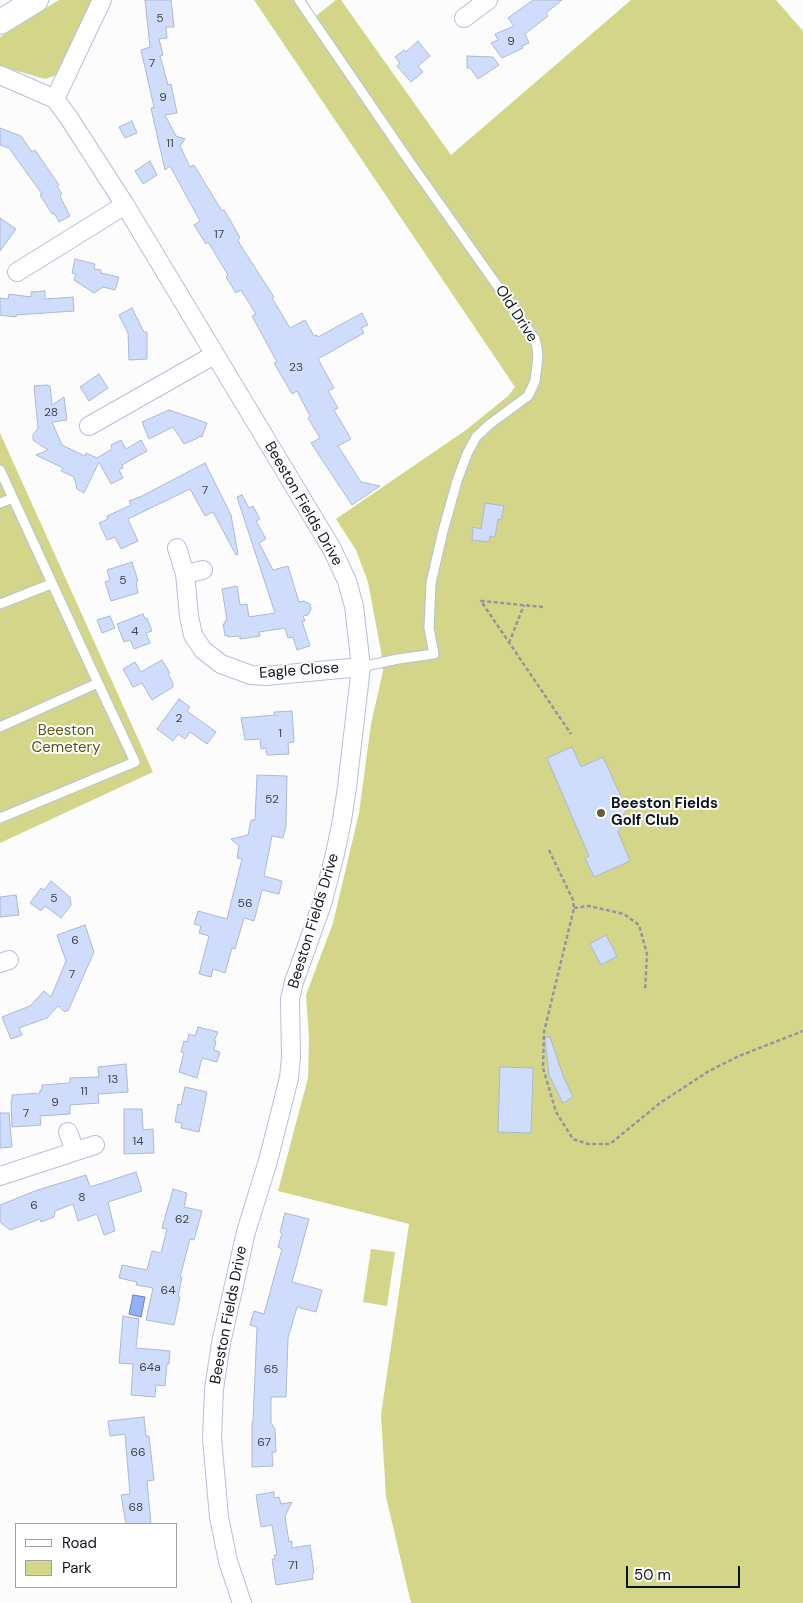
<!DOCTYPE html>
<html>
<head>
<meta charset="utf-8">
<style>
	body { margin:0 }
	#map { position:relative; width:803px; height:1603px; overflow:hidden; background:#fcfcfc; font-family:"DM Sans",sans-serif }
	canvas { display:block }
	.legend { position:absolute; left:15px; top:1523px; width:162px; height:65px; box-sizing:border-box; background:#fff; border:1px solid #9fa1a5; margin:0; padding:6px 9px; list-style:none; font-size:15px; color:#10141e }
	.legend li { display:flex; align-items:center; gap:10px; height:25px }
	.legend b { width:25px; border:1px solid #9fa1a5 }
	.scale { position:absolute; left:626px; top:1566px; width:114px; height:22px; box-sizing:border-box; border:2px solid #10141e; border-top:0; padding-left:6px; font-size:15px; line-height:18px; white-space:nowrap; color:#10141e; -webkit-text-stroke:4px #fff; paint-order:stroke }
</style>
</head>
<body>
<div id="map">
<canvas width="803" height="1603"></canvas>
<ul class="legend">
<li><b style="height:6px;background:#fff"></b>Road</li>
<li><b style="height:14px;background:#d3d688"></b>Park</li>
</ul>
<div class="scale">50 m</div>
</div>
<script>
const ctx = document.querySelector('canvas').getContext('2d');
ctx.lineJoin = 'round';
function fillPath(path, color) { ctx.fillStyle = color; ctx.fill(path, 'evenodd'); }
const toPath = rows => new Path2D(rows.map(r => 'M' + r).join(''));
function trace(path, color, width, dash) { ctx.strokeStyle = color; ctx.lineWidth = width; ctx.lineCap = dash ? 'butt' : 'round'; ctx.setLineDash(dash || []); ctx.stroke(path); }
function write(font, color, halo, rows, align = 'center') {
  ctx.font = font + ' "DM Sans",sans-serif'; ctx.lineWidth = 4; ctx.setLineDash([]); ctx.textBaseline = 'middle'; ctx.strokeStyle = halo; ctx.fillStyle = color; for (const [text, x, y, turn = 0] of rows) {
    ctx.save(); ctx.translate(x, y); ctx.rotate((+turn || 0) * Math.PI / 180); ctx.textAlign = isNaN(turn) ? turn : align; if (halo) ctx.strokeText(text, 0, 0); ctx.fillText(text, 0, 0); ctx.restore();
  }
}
fillPath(toPath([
	[59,0,95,0,58,73,54,76,45,79,0,66,0,37],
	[254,0,306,0,316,16,336,0,341,0,451,155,631,0,776,0,803,31,803,1603,411,1603,386,1497,381,1415,409,1224,278,1191,308,1078,309,1038,306,995,333,923,359,813,371,724,383,671,381,651,368,582,356,550,336,519,466,430,508,396,515,387],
	[0,433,153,772,0,843],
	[371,1249,395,1252,387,1306,363,1302]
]), '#d3d688');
const water = toPath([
	[133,1295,145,1297,141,1317,129,1314,133,1295]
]);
fillPath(water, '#94b0fc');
trace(water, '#6c81b9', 1);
const building = toPath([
	[145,0,171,0,174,27,166,27,167,38,159,39,163,55,160,56,168,85,171,84,177,113,165,115,176,136,185,139,180,146,190,167,194,165,222,211,224,210,229,218,240,238,238,240,241,246,274,297,272,298,290,328,305,320,314,336,317,335,318,337,362,313,368,325,361,328,364,333,318,359,334,388,328,391,338,408,334,410,351,439,338,446,361,482,380,486,352,505,311,443,320,438,308,418,310,416,297,391,292,394,274,363,277,362,252,316,256,314,241,290,236,293,226,277,228,275,208,242,206,244,194,225,200,221,170,166,165,170,151,108,154,107,141,50,150,47,145,0],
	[533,0,562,0,546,13,548,16,525,34,529,43,522,46,523,48,502,58,491,43,498,40,495,34,514,26,508,18,533,0],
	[418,41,430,56,418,66,423,72,411,82,397,66,400,63,395,57,404,50,406,52,418,41],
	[467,56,493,57,499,65,478,79,470,68,467,68,467,56],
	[132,121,137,133,125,138,119,127,132,121],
	[0,128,21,136,32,152,35,150,59,185,57,186,62,194,60,196,70,216,59,222,54,213,52,214,40,195,42,194,9,148,0,145,0,128],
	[150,161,157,175,143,184,135,171,150,161],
	[0,218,16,229,0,251,0,218],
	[75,259,95,264,94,269,101,270,101,273,119,277,115,290,103,287,94,293,74,280,76,274,72,273,75,259],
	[45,291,45,299,73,297,74,311,16,315,16,317,0,315,0,298,8,299,9,294,31,297,31,292,45,291],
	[132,308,144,332,147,332,147,359,129,360,128,333,119,315,132,308],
	[99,374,108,388,89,401,80,387,99,374],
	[46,385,50,386,52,405,64,397,67,420,52,422,62,445,85,456,86,453,97,458,112,449,111,445,121,440,126,449,141,440,147,451,122,465,123,468,119,470,123,478,111,484,99,462,84,493,77,489,74,477,61,471,63,468,36,455,48,450,33,440,33,435,38,428,34,386,46,385],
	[169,410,207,423,202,437,199,436,198,438,184,444,173,427,149,439,142,422,169,410],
	[205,463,231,515,238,554,236,555,213,512,205,516,190,489,128,519,138,541,121,549,115,537,107,540,99,523,108,519,107,516,131,505,129,501,142,496,205,463],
	[242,495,249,508,253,506,260,519,256,521,266,539,259,543,273,570,288,566,299,602,304,601,310,604,311,609,308,615,303,616,305,621,302,621,310,646,297,650,293,637,288,638,285,628,259,632,260,636,240,639,240,636,228,637,228,635,225,636,223,624,225,624,225,621,227,620,222,589,237,586,240,605,247,604,249,617,275,613,237,497,242,495],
	[485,503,504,506,501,520,498,519,495,537,490,536,489,542,472,540,473,527,481,529,485,503],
	[132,562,138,581,136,582,138,593,111,601,105,582,110,580,107,570,132,562],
	[143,614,145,619,147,618,152,631,146,633,150,643,134,649,130,640,124,642,117,624,143,614],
	[110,616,115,628,102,633,97,620,110,616],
	[162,660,170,673,168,674,173,683,173,687,152,700,142,683,133,687,123,669,135,662,141,672,162,660],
	[179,699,190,707,187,711,216,732,207,744,190,732,185,739,178,734,173,741,157,729,179,699],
	[292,711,294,742,288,743,289,754,267,755,266,748,261,749,260,739,245,740,241,718,275,715,274,712,292,711],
	[572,747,581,767,603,757,627,810,621,818,621,827,618,832,630,861,594,877,585,858,589,856,547,758,572,747],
	[257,775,287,776,286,826,283,838,272,836,264,876,282,881,279,894,262,890,254,921,244,918,235,949,232,948,225,973,213,969,211,977,199,974,209,936,199,933,201,926,194,924,198,911,227,919,242,859,237,858,239,846,231,839,248,835,251,820,255,820,257,775],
	[51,881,70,897,71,905,61,918,45,906,41,911,30,903,41,888,44,890,51,881],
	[16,895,19,915,0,917,0,897,16,895],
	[85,925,94,952,68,1011,66,1010,65,1012,58,1006,47,1018,19,1028,22,1035,11,1039,2,1017,30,1006,44,991,51,997,66,961,57,935,85,925],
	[606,935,617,956,601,965,590,944,606,935],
	[198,1027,218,1032,214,1041,216,1041,214,1050,220,1052,217,1062,202,1058,197,1078,179,1072,184,1053,181,1052,184,1041,187,1042,189,1034,195,1036,198,1027],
	[550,1037,564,1078,573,1097,563,1103,549,1075,545,1038,550,1037],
	[126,1064,128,1092,98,1094,99,1103,70,1105,70,1114,40,1116,41,1125,12,1127,11,1101,12,1101,12,1095,40,1093,40,1090,42,1090,42,1085,70,1083,70,1078,99,1077,98,1067,126,1064],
	[500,1067,533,1068,531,1133,498,1132,500,1067],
	[185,1087,207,1092,199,1132,181,1128,182,1123,175,1122,178,1104,181,1105,185,1087],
	[124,1109,142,1109,143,1130,153,1129,154,1153,124,1154,124,1109],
	[0,1113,9,1113,12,1147,0,1148,0,1113],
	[136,1172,142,1191,108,1202,115,1231,104,1235,97,1214,78,1221,73,1204,55,1211,54,1217,41,1222,40,1219,10,1230,0,1222,0,1205,35,1191,86,1175,90,1187,136,1172],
	[173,1189,187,1193,184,1207,202,1211,194,1240,190,1239,180,1277,182,1277,178,1297,180,1297,174,1325,146,1320,153,1288,136,1285,137,1282,119,1278,122,1265,147,1270,152,1251,161,1253,167,1229,162,1228,173,1189],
	[285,1213,309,1219,292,1282,322,1290,316,1312,297,1307,288,1338,286,1397,271,1397,271,1423,275,1429,276,1452,272,1452,273,1466,252,1467,252,1422,253,1422,257,1327,250,1325,254,1311,264,1314,282,1249,278,1247,282,1233,280,1232,285,1213],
	[123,1316,139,1319,136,1348,170,1351,169,1364,167,1364,165,1386,156,1385,155,1397,131,1395,133,1364,119,1363,123,1316],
	[144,1417,146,1436,149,1436,154,1480,147,1481,151,1524,126,1524,121,1495,130,1494,125,1434,110,1436,108,1421,144,1417],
	[274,1492,274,1498,279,1497,281,1504,292,1502,285,1516,289,1542,292,1541,292,1548,310,1545,314,1573,312,1574,313,1579,276,1585,272,1559,275,1559,274,1555,277,1555,272,1525,261,1527,256,1495,274,1492]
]);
fillPath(building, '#d0dcfb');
trace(building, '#acb8d6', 1);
const service = toPath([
	[299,0,407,158,535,339,537,347,538,357,535,381,528,396,490,424,476,437,467,454,457,481,443,531,431,583,429,628,434,654,398,659,361,667],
	[0,470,98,683],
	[0,503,13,498],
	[0,604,51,584],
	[0,727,98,683,135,762,0,818]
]);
const minor = toPath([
	[464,18,488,0],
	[0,75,55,99,69,118,125,205,332,549,347,581,354,606,361,667,347,787,342,820,335,854,322,904,294,982,290,999,291,1057,289,1078,268,1161,246,1232,221,1343,214,1389,212,1438,219,1517,228,1561,242,1603],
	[55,99,102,0],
	[17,272,125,205],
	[89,426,214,355],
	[177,548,185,574,189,616,193,635,203,650,221,664,251,675,266,676,361,667],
	[185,574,203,570],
	[0,963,9,960],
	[68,1132,75,1151],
	[0,1176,95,1145]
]);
const secondary = toPath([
	[0,22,36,0]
]);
trace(service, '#b4c0de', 11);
trace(minor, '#b4c0de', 20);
trace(secondary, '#b4c0de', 26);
trace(toPath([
	[543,607,481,601,571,734],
	[509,643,524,605],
	[549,850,573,900,574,908,544,1032,543,1068,556,1112,573,1139,588,1144,610,1144,660,1103,709,1071,739,1056,803,1031],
	[574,908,589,906,624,914,639,925,647,954,645,991]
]), '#94969b', 2.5, [4, 2.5]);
trace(service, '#fff', 9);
trace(minor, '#fff', 18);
trace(secondary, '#fff', 24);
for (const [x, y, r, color] of [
	[601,813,5,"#61622f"]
]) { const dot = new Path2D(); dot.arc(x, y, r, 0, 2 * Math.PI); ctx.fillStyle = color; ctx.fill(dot); trace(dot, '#fff', 2); }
write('12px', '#404655', null, [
	["5",160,19],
	["9",511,42],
	["7",152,64],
	["9",163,98],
	["11",170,144],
	["17",219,235],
	["23",296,368],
	["28",51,413],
	["7",205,491],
	["5",123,581],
	["4",135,632],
	["2",179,719],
	["1",280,734],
	["52",272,800],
	["5",54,899],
	["56",245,904],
	["6",75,941],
	["7",72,975],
	["13",113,1080],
	["11",84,1092],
	["9",55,1103],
	["7",26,1114],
	["14",138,1142],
	["8",82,1198],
	["6",34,1206],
	["62",182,1220],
	["64",168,1291],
	["64a",150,1368],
	["65",271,1370],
	["67",264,1443],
	["66",138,1453],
	["68",136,1508],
	["71",293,1566]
]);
write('15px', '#10141e', '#fff', [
	["Old Drive",516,314,57],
	["Beeston Fields Drive",303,504,60],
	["Eagle Close",299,671,-4],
	["Beeston Fields Drive",314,921,-73],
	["Beeston Fields Drive",229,1315,-79]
]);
write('15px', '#575714', '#fff', [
	["Beeston",66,731],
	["Cemetery",66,748]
]);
write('bold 15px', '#10141e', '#fff', [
	["Beeston Fields",611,804],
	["Golf Club",611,821]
], 'left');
</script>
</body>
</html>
